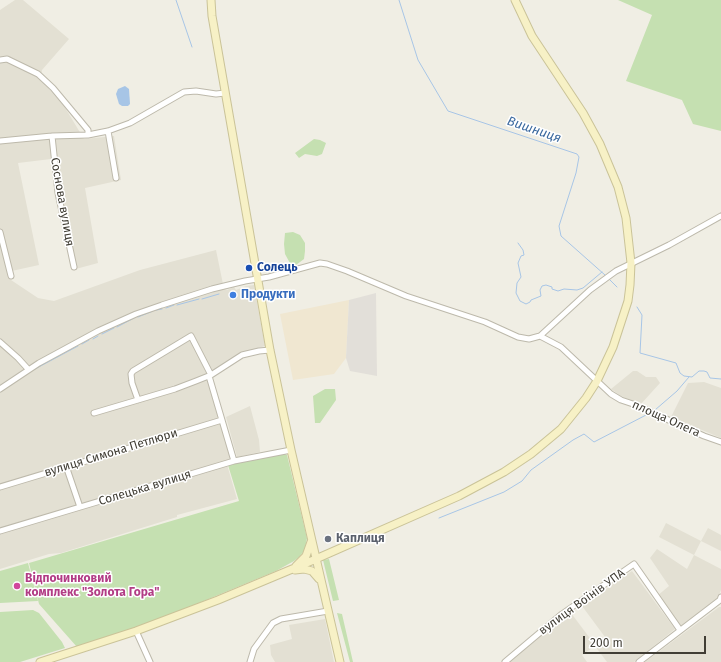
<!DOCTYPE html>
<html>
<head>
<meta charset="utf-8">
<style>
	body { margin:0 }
	#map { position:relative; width:721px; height:662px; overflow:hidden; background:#f0eee4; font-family:"Fira Sans",sans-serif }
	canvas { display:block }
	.scale { position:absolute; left:583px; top:636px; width:123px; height:18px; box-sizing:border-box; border:2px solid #413e35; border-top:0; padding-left:5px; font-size:12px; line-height:14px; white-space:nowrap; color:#413e35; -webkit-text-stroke:3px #fff; paint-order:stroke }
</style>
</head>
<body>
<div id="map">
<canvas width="721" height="662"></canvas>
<div class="scale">200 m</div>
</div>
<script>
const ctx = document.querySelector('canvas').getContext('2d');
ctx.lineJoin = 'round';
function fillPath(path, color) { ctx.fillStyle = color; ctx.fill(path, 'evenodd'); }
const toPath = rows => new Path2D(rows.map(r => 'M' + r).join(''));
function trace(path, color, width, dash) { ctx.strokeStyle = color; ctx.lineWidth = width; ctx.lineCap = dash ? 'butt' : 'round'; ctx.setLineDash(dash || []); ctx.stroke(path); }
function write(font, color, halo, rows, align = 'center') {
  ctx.font = font + ' "Fira Sans",sans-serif'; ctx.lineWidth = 3; ctx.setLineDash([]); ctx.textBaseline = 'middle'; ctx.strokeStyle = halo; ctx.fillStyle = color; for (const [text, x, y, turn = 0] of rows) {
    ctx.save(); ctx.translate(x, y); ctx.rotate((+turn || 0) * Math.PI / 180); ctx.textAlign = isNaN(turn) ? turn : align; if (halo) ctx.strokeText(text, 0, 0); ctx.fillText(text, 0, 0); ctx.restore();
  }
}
fillPath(toPath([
	[15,0,23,0,69,39,42,70,41,80,64,106,84,139,114,136,121,180,85,188,98,263,72,270,56,193,51,159,18,163,39,265,7,272,8,278,38,298,54,301,140,270,216,250,224,289,227,290,234,287,236,290,246,286,254,285,265,346,239,354,207,374,232,459,226,461,237,499,177,515,177,517,61,553,49,554,0,569,0,10],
	[633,371,637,371,646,377,656,377,660,383,641,404,621,396,611,389],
	[704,382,721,388,721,438,671,417,688,383],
	[250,406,259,440,260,452,237,457,226,417],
	[666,523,701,541,708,528,721,535,721,551,701,541,694,555,721,569,721,590,717,599,680,627,657,596,669,586,650,558,657,549,687,569,694,555,659,537],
	[632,571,675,629,634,662,607,662,595,646,582,655,587,662,508,662,543,633,571,613,595,645,605,637,582,606],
	[719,607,721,607,721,662,645,662],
	[325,619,334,662,275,662,271,655,270,645,292,639,289,625]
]), '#e3e0d3');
fillPath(toPath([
	[349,300,346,358,334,374,293,380,280,314]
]), '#f0e7d1');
fillPath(toPath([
	[376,293,377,376,350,371,346,358,349,300]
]), '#e2dfd9');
fillPath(toPath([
	[618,0,721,0,721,131,693,124,682,100,626,81,652,15],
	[314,139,320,140,326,143,322,154,317,156,305,154,299,158,295,153],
	[293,232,300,235,305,243,305,251,304,259,296,265,291,265,285,254,284,244,285,233],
	[325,389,335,389,336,400,320,423,315,423,313,396],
	[284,454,287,455,307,538,305,550,299,557,294,561,276,571,146,625,77,647,39,604,29,563,239,501,228,465],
	[329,559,339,600,333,601,323,560],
	[28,563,38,601,0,603,0,571],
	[33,610,39,613,62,642,65,648,20,662,0,662,0,612],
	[337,613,342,614,353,662,350,662]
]), '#c5e0b1');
fillPath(toPath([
	[125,86,129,89,130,104,128,106,122,106,119,104,116,94,118,89]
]), '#a7c5e6');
trace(toPath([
	[176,0,192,47],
	[399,0,418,60,448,111,577,154,579,157,576,173,559,226,561,236,605,275],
	[518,243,523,250,524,255,521,256,518,263,521,277,517,283,516,293,520,301,526,304,530,302,531,300,541,296,540,290,542,286,546,285,552,287,552,289,558,291,564,289,577,290,583,288,602,272],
	[609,279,617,287],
	[202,299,219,294],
	[177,305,199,299],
	[637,307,642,315,640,353,676,363,680,373,684,376,692,377,699,371,704,371,707,372,710,378,721,379],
	[166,308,174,305],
	[156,310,162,309],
	[138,317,153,311],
	[117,327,134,318],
	[102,334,114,328],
	[93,339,98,336],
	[82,344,89,340],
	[35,369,78,346],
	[655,410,677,391,689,377],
	[439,518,504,492,522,481,531,470,573,440,584,434,594,442,648,414]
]), '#a7c5e6', 1);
const street = toPath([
	[0,60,7,59,38,74,53,88,88,130,88,135],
	[108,131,116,178],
	[52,136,58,193,74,267],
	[0,141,52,136,88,135,108,131,130,123,184,92,196,91,216,94,225,93],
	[0,232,11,276],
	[540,336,561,347,611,394,621,400,633,404,704,436,721,442],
	[0,342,18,358,28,369],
	[209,376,234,461],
	[0,389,39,363,98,331,136,314,162,305,212,289,245,281,269,277,320,263,327,264,347,271,406,296,485,322,518,337,529,339,540,336,590,290,616,271,669,245,721,216],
	[138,400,132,383,131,374,133,371,191,336,211,375],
	[94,413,175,389,196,381,211,375,242,355,259,351,270,350],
	[66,466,80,507],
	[0,487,222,420],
	[0,531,234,461,291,450],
	[136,631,150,662],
	[250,662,254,649,273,623,281,619,328,611],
	[505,662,562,614,634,564,680,630],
	[639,662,720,600,721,597]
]);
const secondary = toPath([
	[211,0,212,16,270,350,291,450,340,662],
	[296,566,306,556,311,542],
	[295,570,304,569,312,571,319,579],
	[40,662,136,631,218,600,309,562,459,496,504,472,531,454,561,429,586,398,597,381,613,347,628,301,630,285,631,263,626,218,618,187,600,144,583,113,532,36,515,0]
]);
trace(street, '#bdb9ab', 7);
trace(secondary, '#cac398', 9);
trace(street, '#fff', 5);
trace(secondary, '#f7f1c6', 7);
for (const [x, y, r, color] of [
	[249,268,4,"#1a4fb4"],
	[233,295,4,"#3f7fe0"],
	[328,539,4,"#6b7280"],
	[17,586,4,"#d1479c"]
]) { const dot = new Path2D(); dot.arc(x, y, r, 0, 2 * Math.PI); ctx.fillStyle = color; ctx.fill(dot); trace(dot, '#fff', 1.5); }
write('12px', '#413e35', '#fff', [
	["Соснова вулиця",62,202,80],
	["площа Олега",666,419,24],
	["вулиця Симона Петлюри",111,453,-17],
	["Солецька вулиця",145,488,-17],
	["вулиця Воїнів УПА",582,602,-36]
]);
write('bold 12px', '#164399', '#fff', [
	["Солець",257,268]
], 'left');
write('bold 12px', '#366cbe', '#fff', [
	["Продукти",241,295]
], 'left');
write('bold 12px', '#5b616d', '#fff', [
	["Каплиця",336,539]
], 'left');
write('bold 12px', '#b23c85', '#fff', [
	["Відпочинковий",25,579],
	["комплекс \"Золота Гора\"",25,593]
], 'left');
write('italic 13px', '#3b699f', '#fff', [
	["Вишниця",534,130,19]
]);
</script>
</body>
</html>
